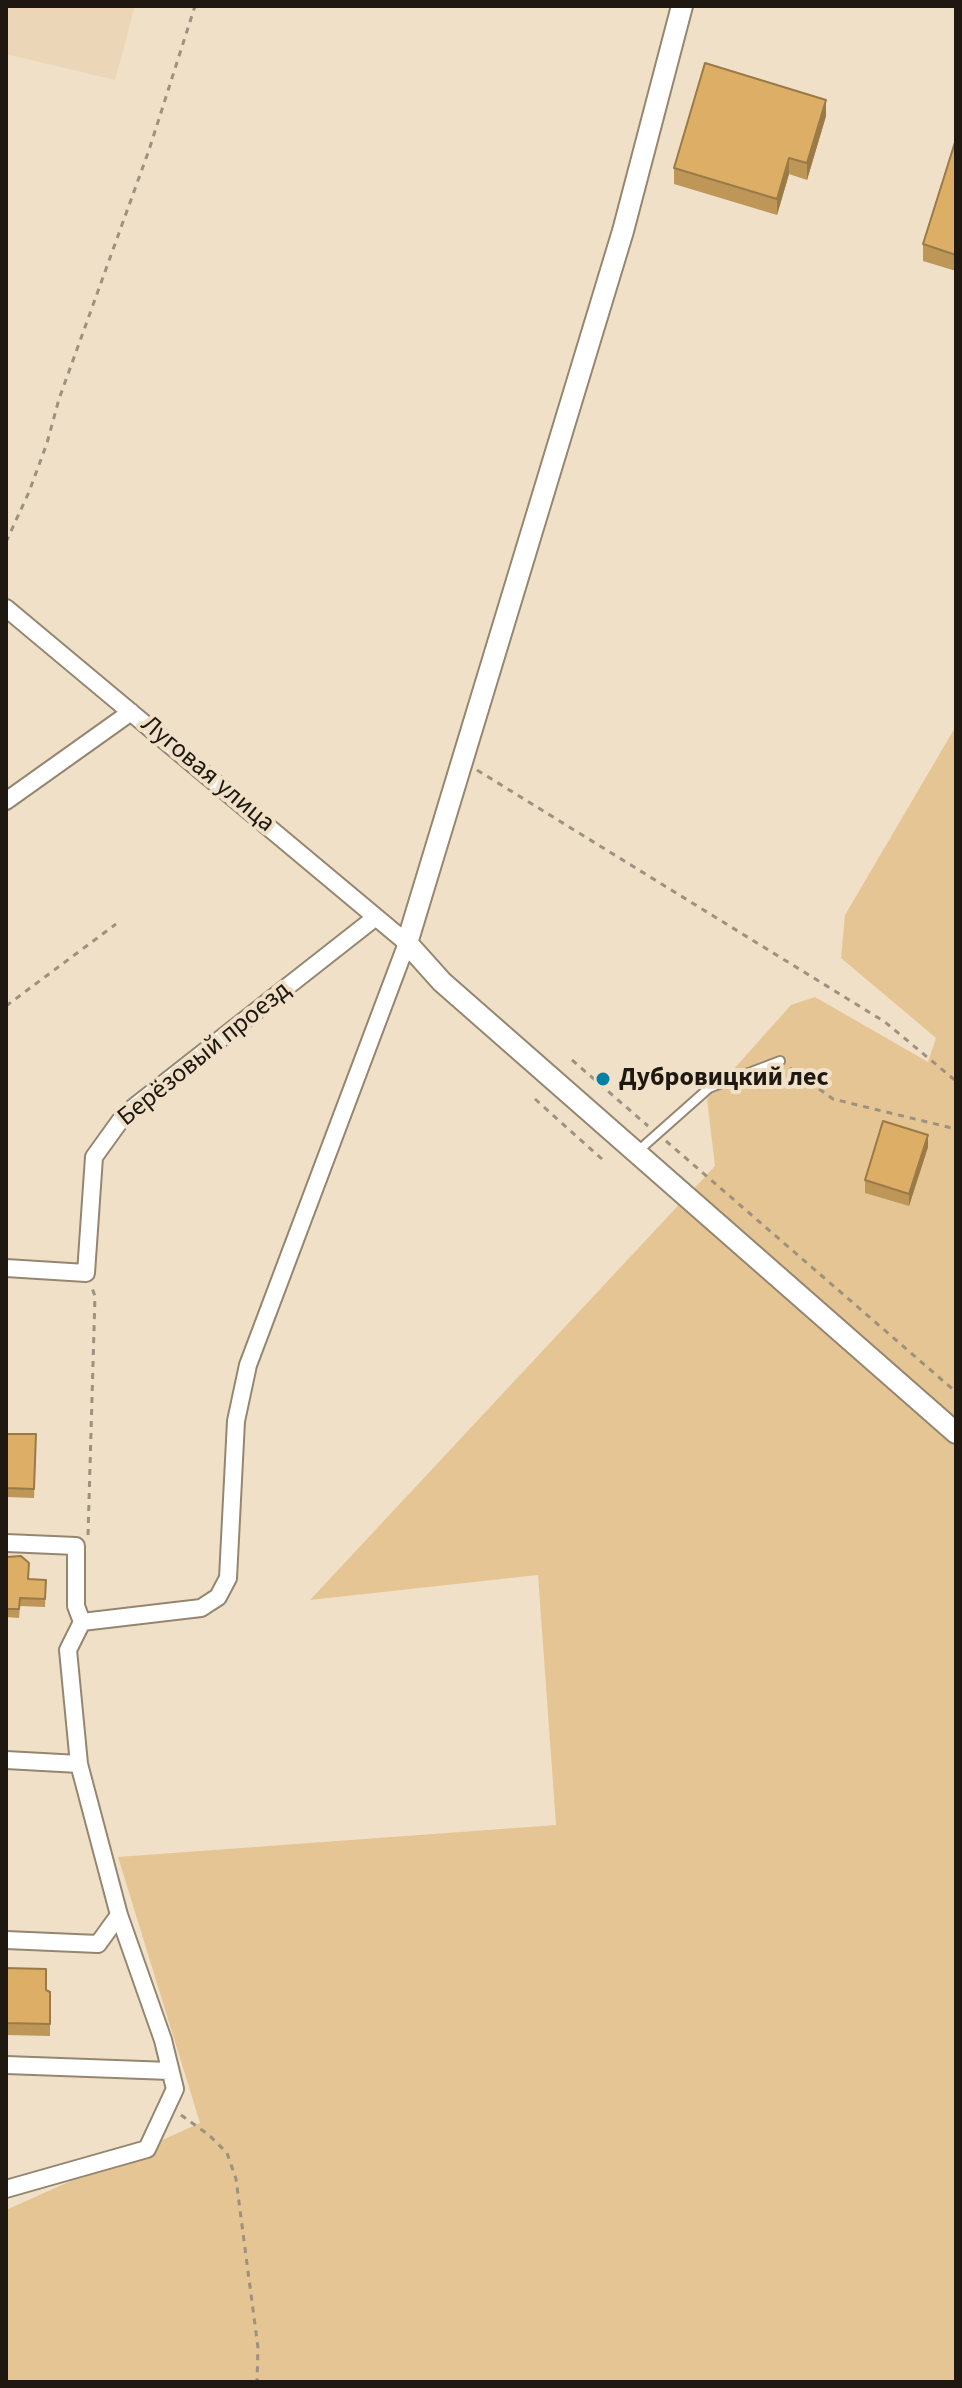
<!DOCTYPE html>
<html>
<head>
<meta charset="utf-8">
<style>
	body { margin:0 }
	#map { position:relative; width:962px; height:2388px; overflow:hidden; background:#f0e0c8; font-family:"Source Sans 3",sans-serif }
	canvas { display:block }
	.frame { position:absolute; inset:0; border:8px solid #1e1810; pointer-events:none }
</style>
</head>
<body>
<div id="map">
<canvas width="962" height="2388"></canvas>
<div class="frame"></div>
</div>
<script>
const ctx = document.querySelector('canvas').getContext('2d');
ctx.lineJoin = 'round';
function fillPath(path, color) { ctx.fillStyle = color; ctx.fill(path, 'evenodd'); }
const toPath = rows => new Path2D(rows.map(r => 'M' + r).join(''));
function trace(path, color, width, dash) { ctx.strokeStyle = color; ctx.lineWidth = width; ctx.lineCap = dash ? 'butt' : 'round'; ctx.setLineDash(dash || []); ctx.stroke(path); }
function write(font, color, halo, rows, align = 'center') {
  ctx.font = font + ' "Source Sans 3",sans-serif'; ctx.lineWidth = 8; ctx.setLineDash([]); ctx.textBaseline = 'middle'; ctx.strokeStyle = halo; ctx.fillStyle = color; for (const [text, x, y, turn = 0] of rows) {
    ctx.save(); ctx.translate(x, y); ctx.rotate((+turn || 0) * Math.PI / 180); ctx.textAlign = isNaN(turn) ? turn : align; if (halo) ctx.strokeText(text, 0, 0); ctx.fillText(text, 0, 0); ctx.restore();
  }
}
fillPath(toPath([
	[6,6,135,6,115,80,6,54]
]), '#ebd6b8');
fillPath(toPath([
	[956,726,956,2382,6,2382,6,2210,200,2123,118,1857,556,1825,538,1575,310,1600,715,1166,707,1099,791,1005,815,997,928,1062,936,1038,841,958,845,915]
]), '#e6c594');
const service = toPath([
	[638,1151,709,1088,780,1061]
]);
const minor = toPath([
	[6,608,407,943,248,1365,236,1421,228,1578,218,1597,201,1608,82,1622,68,1650,79,1764,119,1915,163,2040,175,2089,147,2149,6,2189],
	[6,801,131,712],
	[6,1268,86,1273,94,1157,125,1114,376,917],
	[6,1543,76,1546,76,1606,82,1622],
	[6,1760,79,1764],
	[6,1940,98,1944,119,1915],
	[6,2065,170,2071]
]);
const tertiary = toPath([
	[682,6,623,231,407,943,442,982,956,1433]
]);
trace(service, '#958670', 12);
trace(minor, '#958670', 20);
trace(tertiary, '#958670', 24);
trace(toPath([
	[6,542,29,492,47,443,59,399,149,150,195,6],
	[477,770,885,1022,956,1081],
	[6,1006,116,924],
	[572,1060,648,1126],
	[790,1068,833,1099,956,1129],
	[535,1099,602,1159],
	[666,1141,956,1392],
	[88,1535,95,1296,92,1288],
	[181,2115,209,2135,227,2153,236,2179,258,2348,257,2382]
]), '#9d917f', 3, [6, 6]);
trace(service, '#fff', 8);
trace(minor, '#fff', 16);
trace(tertiary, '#fff', 20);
fillPath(toPath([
	[826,116,807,180,789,174,777,215,674,184,674,168],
	[956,139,956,271,923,261,923,244],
	[928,1147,909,1206,865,1193,865,1180],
	[6,1434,36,1434,34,1498,6,1497],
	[6,1557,28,1580,46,1580,45,1607,20,1606,19,1618,6,1617],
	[6,1968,50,1992,50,2036,6,2035]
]), '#bd9658');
fillPath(toPath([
	[826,100,826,116,807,180,807,163],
	[789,158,789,174,777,215,777,199],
	[928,1135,928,1147,909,1206,909,1194]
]), '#9a7a47');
const building = toPath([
	[705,63,826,100,807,163,789,158,777,199,674,168,705,63],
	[956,139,956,255,923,244,956,139],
	[883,1121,928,1135,909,1194,865,1180,883,1121],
	[6,1434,36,1434,34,1489,6,1488,6,1434],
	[21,1556,29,1563,28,1579,46,1580,45,1599,20,1598,19,1609,6,1609,6,1557,21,1556],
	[6,1968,46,1969,46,1990,50,1992,50,2024,6,2023,6,1968]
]);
fillPath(building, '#dcae66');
trace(building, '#9a7a47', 2);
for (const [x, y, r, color] of [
	[603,1079,8,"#017fa5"]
]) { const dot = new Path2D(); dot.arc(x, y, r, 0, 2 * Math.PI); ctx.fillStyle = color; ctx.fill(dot); trace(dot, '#f0e0c8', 3); }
write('26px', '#1e1810', '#f0e0c8', [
	["Луговая улица",207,775,40],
	["Берёзовый проезд",205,1055,-39]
]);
write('bold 26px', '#1e1810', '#f0e0c8', [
	["Дубровицкий лес",619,1079]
], 'left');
</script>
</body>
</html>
